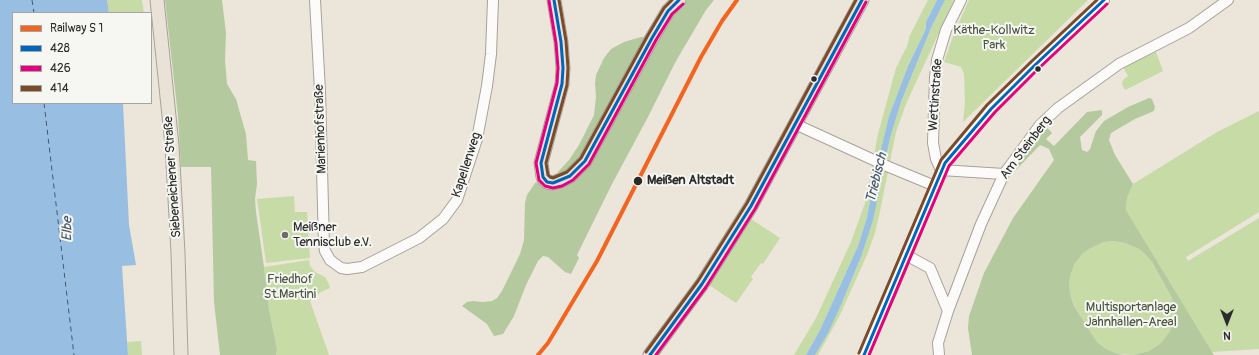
<!DOCTYPE html>
<html>
<head>
<meta charset="utf-8">
<style>
	body { margin:0 }
	#map { position:relative; width:1259px; height:355px; overflow:hidden; background:#ece5da; font-family:Pangolin,sans-serif }
	canvas { display:block }
	.legend { position:absolute; left:12px; top:12px; width:140px; height:92px; box-sizing:border-box; background:#f6f6f2; border:1px solid #a5a5a2; margin:0; padding:5px 7px; list-style:none; font-size:12px; color:#2b2b2b }
	.legend li { display:flex; align-items:center; gap:8px; height:20px }
	.legend b { width:20px; border:1px solid #a5a5a2 }
	.north { position:absolute; left:1207px; top:303px; width:40px; height:40px; -webkit-text-stroke:3px #f6f6f2; paint-order:stroke; rotate:180deg; font-size:11px; font-weight:700; line-height:16px; text-align:center; color:#2b2b2b }
	.north::after { content:''; display:block; margin:auto; width:14px; height:18px; background:#2b2b2b; clip-path:polygon(50% 0,100% 100%,50% 72%,0 100%) }
</style>
</head>
<body>
<div id="map">
<canvas width="1259" height="355"></canvas>
<ul class="legend">
<li><b style="height:5px;background:#f36421"></b>Railway S 1</li>
<li><b style="height:5px;background:#0065bd"></b>428</li>
<li><b style="height:5px;background:#e5007d"></b>426</li>
<li><b style="height:5px;background:#7a4b2a"></b>414</li>
</ul>
<div class="north">N</div>
</div>
<script>
const ctx = document.querySelector('canvas').getContext('2d');
ctx.lineJoin = 'round';
function fillPath(path, color) { ctx.fillStyle = color; ctx.fill(path, 'evenodd'); }
const toPath = rows => new Path2D(rows.map(r => 'M' + r).join(''));
function trace(path, color, width, dash) { ctx.strokeStyle = color; ctx.lineWidth = width; ctx.lineCap = dash ? 'butt' : 'round'; ctx.setLineDash(dash || []); ctx.stroke(path); }
function write(font, color, halo, rows, align = 'center') {
  ctx.font = font + ' Pangolin,sans-serif'; ctx.lineWidth = 4; ctx.setLineDash([]); ctx.textBaseline = 'middle'; ctx.strokeStyle = halo; ctx.fillStyle = color; for (const [text, x, y, turn = 0] of rows) {
    ctx.save(); ctx.translate(x, y); ctx.rotate((+turn || 0) * Math.PI / 180); ctx.textAlign = isNaN(turn) ? turn : align; if (halo) ctx.strokeText(text, 0, 0); ctx.fillText(text, 0, 0); ctx.restore();
  }
}
fillPath(toPath([
	[107,0,142,0,144,13,109,13],
	[928,0,937,0,926,22,926,28,924,33,908,66,889,116,875,174,867,217,858,246,820,330,806,355,794,355,816,318,851,242,865,203,878,134,896,68,907,46,910,35],
	[945,0,954,0,906,104,896,132,879,216,875,233,867,255,839,317,818,355,815,355,841,305,861,257,880,186,890,138,901,102,931,28],
	[969,0,1088,0,963,122,965,102,964,74,961,67,944,62,955,31],
	[1156,52,1163,71,1125,90,1122,84,1123,80,1128,76,1123,67],
	[1259,111,1259,212,1186,257,1188,261,1259,218,1259,349,1212,352,1126,210,1127,198,1133,184,1217,132],
	[294,196,295,212,307,212,310,258,266,263,257,199],
	[751,219,780,238,763,264,761,263,751,277,753,279,736,303,709,285],
	[1113,241,1125,243,1139,249,1146,255,1152,262,1172,298,1174,310,1170,331,1161,343,1149,351,1133,355,1118,354,1106,349,1097,342,1074,306,1071,297,1069,286,1070,277,1074,265,1082,254,1091,248,1104,242],
	[309,260,310,266,315,272,325,277,329,284,330,288,321,292,310,301,329,355,276,355,277,349,269,309,264,267],
	[141,341,142,355,128,355,127,342]
]), '#c7dba7');
fillPath(toPath([
	[165,0,222,0,226,33,225,60,227,84,236,99,246,134,248,160,256,161,257,184,255,199,256,212,264,267,269,309,277,349,276,355,220,355,214,302,211,167,181,167,178,116],
	[679,0,714,0,706,10,676,61,648,117,612,184,577,255,579,258,571,274,565,272,548,257,543,256,538,261,526,285,514,316,503,334,494,336,487,324,462,306,467,302,473,301,483,302,492,301,497,298,502,291,520,254,524,240,525,203,527,195,535,183,557,173,569,160,579,145,594,115,596,97,595,83,596,75,604,58,611,49,624,42,641,37,652,38],
	[1149,98,1152,99,1155,107,1154,111,1135,119,1111,133,1109,140,1115,155,1133,184,1127,198,1126,210,1214,355,1133,355,1149,351,1161,343,1170,331,1174,310,1172,298,1152,262,1146,255,1139,249,1125,243,1113,241,1104,242,1091,248,1082,254,1074,265,1070,277,1069,286,1071,297,1074,306,1097,342,1106,349,1118,354,1124,355,972,355,968,328,969,316,984,273,1013,218,1054,160,1049,149,1040,145,1014,172,1014,165,1044,124,1052,133,1046,139,1054,146,1087,112,1102,110,1102,115,1080,137,1082,150,1087,152,1090,149,1096,131,1104,121,1128,107]
]), '#b4ca9e');
fillPath(toPath([
	[0,0,107,0,109,13,13,13,13,103,123,103,129,225,136,265,122,266,128,355,0,355],
	[937,0,945,0,931,28,901,102,890,138,873,220,861,257,841,305,828,333,815,355,806,355,820,330,858,246,867,217,875,174,889,116,908,66,924,33,926,28,926,22]
]), '#98bfe2');
trace(toPath([
	[32,0,34,13],
	[44,103,74,355]
]), '#45596c', 1, [5, 4]);
const minor = toPath([
	[315,0,320,91,324,245,325,251,330,260,341,268,347,269,362,267,419,238,443,219,457,200,477,139,487,86,491,54,493,0],
	[795,124,889,167,935,186],
	[941,170,936,159,933,143,935,77,937,60,946,30,961,0],
	[941,170,1004,174],
	[906,255,930,268,948,311],
	[864,355,895,283,945,163,991,109,1035,65,1104,0],
	[939,355,938,343,948,311,981,224,1004,174,1040,125,1058,108,1119,64,1189,28,1228,0]
]);
const major = toPath([
	[157,0,172,145,178,253,181,355],
	[554,0,561,42,563,68,562,84,541,163,543,177,547,182,553,183,560,181,570,176,585,161,652,38,668,11,679,0],
	[650,355,702,284,751,206,862,0]
]);
trace(minor, '#a6a29c', 12);
trace(major, '#a6a29c', 15);
trace(minor, '#fcfbf9', 10);
trace(major, '#eae2d7', 13);
trace(toPath([
	[554,0,561,42,563,68,562,84,541,163,543,177,547,182,553,183,570,176,585,161,652,38,668,11,679,0],
	[650,355,702,284,751,206,862,0],
	[864,355,945,163,991,109,1035,65,1104,0]
]), '#0065bd', 3);
trace(toPath([
	[549,1,556,43,558,68,557,83,536,163,539,180,545,186,553,188,562,186,573,180,589,164,656,40,672,14,683,4],
	[656,355,706,287,755,209,866,2],
	[869,355,949,166,995,112,1038,69,1107,4]
]), '#e5007d', 3);
trace(toPath([
	[559,0,566,41,568,68,567,85,546,163,548,175,550,177,553,178,567,172,581,158,648,35,664,8,672,0],
	[646,352,698,281,747,203,856,0],
	[859,353,941,160,987,105,1032,61,1097,0]
]), '#7a4b2a', 3);
trace(toPath([
	[538,355,548,343,597,261,701,57,722,21,737,0]
]), '#f36421', 4);
for (const [x, y, r, color] of [
	[1038,69,3.5,"#2b2b2b"],
	[814,79,3.5,"#2b2b2b"],
	[638,181,5,"#2b2b2b"],
	[285,235,4,"#6f6c68"]
]) { const dot = new Path2D(); dot.arc(x, y, r, 0, 2 * Math.PI); ctx.fillStyle = color; ctx.fill(dot); trace(dot, '#f6f6f2', 1.5); }
write('13px', '#4a5540', '#f6f6f2', [
	["Käthe-Kollwitz",994,31],
	["Park",994,46],
	["Friedhof",290,280],
	["St.Martini",290,295],
	["Multisportanlage",1131,308],
	["Jahnhallen-Areal",1131,323]
]);
write('13px', '#2b2b2b', '#f6f6f2', [
	["Wettinstraße",936,95,-86],
	["Marienhofstraße",321,129,-92],
	["Am Steinberg",1026,148,-53],
	["Kapellenweg",467,165,-72],
	["Siebeneichener Straße",173,177,-94]
]);
write('bold 13px', '#2b2b2b', '#f6f6f2', [
	["Meißen Altstadt",647,181]
], 'left');
write('13px', '#2b2b2b', '#f6f6f2', [
	["Meißner",293,228],
	["Tennisclub e.V.",293,243]
], 'left');
write('italic 14px', '#45596c', '#f6f6f2', [
	["Triebisch",877,178,-76],
	["Elbe",68,229,-89]
]);
</script>
</body>
</html>
